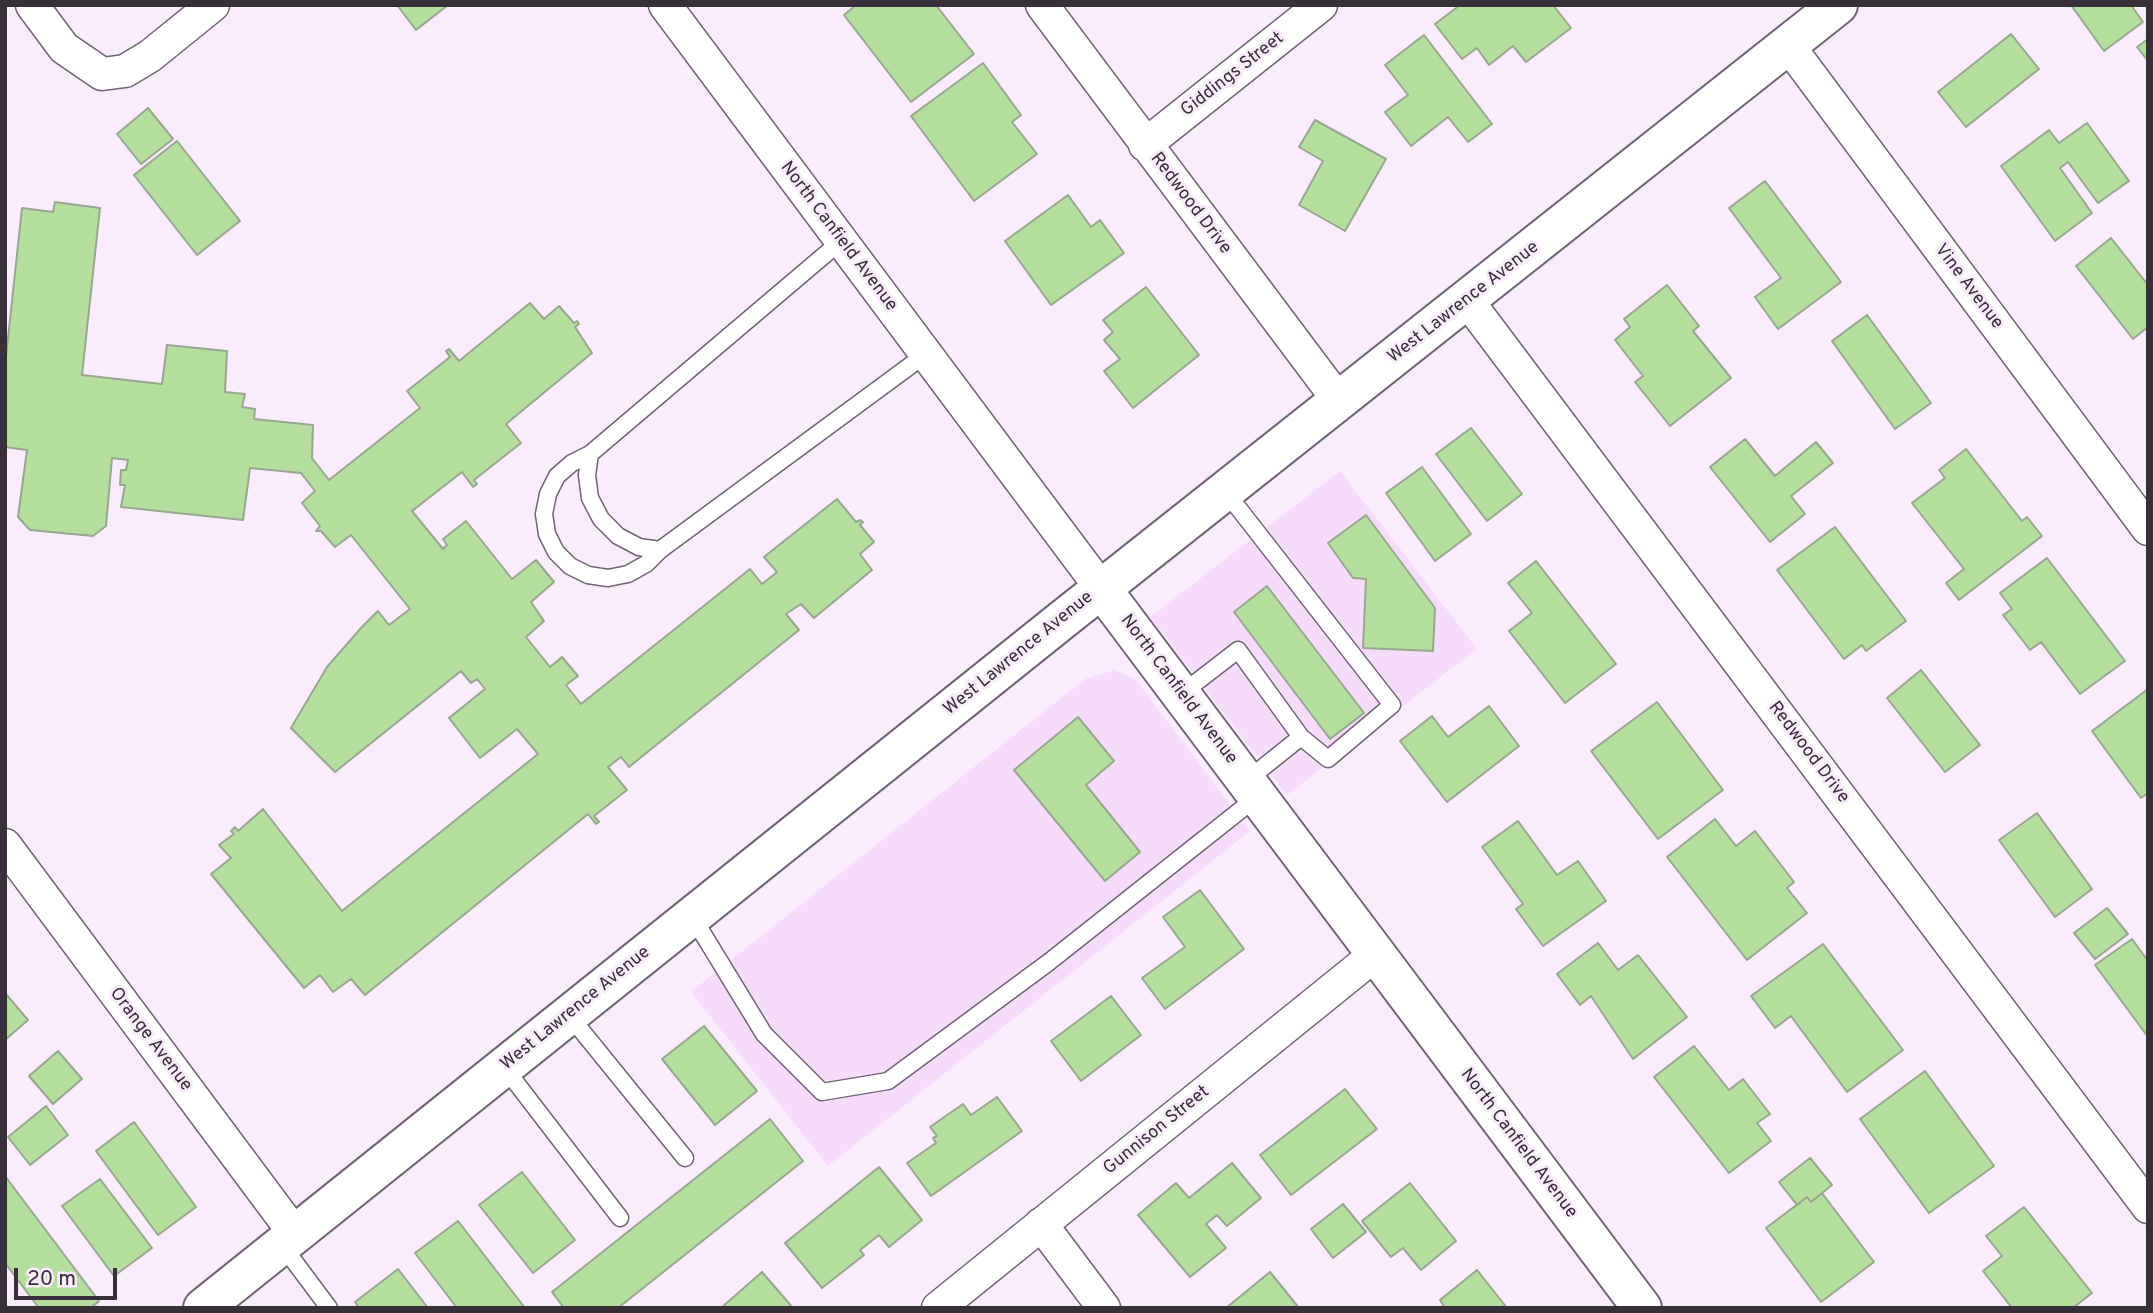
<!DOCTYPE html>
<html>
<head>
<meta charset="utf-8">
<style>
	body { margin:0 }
	#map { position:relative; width:2153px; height:1313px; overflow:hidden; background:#faebfd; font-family:Overpass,sans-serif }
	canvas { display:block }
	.frame { position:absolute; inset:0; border:7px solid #373038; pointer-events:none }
	.scale { position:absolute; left:14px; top:1268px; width:103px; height:32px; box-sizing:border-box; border:4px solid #373038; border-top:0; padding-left:9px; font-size:21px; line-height:24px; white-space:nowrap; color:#373038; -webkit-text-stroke:5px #faebfd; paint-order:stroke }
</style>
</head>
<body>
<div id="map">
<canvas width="2153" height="1313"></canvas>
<div class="frame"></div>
<div class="scale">20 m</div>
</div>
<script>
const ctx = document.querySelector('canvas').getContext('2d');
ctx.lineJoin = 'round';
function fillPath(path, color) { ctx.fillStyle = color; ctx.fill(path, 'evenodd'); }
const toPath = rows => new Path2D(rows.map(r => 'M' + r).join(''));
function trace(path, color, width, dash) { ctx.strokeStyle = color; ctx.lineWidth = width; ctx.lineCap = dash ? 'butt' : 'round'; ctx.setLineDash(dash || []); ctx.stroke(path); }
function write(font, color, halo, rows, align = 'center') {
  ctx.font = font + ' Overpass,sans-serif'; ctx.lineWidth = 6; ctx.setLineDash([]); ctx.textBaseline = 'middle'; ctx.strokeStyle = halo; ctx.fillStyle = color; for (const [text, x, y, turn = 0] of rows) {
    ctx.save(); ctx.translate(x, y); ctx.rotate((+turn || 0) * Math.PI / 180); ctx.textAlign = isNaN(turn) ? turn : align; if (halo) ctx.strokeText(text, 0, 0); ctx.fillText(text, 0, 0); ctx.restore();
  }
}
fillPath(toPath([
	[1340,471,1477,649,1287,795,1150,617],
	[1114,670,1135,679,1250,831,828,1166,691,992,1085,679]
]), '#f4dcfa');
const building = toPath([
	[397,5,448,5,416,30,397,5],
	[856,5,936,5,974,54,911,102,844,15,856,5],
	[1460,5,1553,5,1571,28,1526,62,1513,46,1489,65,1477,48,1462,59,1435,24,1460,5],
	[2071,5,2131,5,2143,22,2104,51,2071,5],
	[2011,34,2039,69,1966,127,1938,92,2011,34],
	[1424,35,1492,124,1468,142,1448,117,1411,146,1385,112,1408,95,1385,65,1424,35],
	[2148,39,2148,61,2137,47,2148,39],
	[983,63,1021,115,1012,122,1037,154,974,201,911,116,983,63],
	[148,108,173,139,141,164,117,134,148,108],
	[1315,120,1386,159,1345,231,1299,205,1323,161,1299,147,1315,120],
	[2087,123,2129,181,2098,203,2068,162,2060,168,2092,213,2055,241,2001,166,2049,130,2059,143,2087,123],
	[177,141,240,221,197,255,134,175,177,141],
	[1765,181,1841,282,1778,329,1755,297,1781,278,1729,208,1765,181],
	[1068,195,1091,227,1100,220,1124,253,1051,305,1005,241,1068,195],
	[55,202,100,208,82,375,162,384,167,345,227,351,225,392,245,394,242,407,255,409,254,419,313,425,312,458,329,480,420,408,407,391,450,357,446,351,449,349,459,361,530,303,544,319,559,306,574,323,577,321,579,324,575,327,592,353,506,424,521,443,474,480,477,484,473,487,462,472,412,511,443,549,447,545,443,539,466,521,512,579,536,560,554,582,531,602,544,621,526,637,550,667,562,657,578,676,566,685,581,704,750,569,762,584,777,572,764,557,837,499,856,522,860,520,863,522,860,525,874,542,860,554,872,570,814,618,801,604,786,614,799,630,629,767,621,757,608,767,627,790,594,816,599,822,596,824,588,814,365,995,351,979,333,992,320,975,304,988,211,874,231,858,219,845,234,834,231,831,235,827,238,831,263,809,342,911,538,754,517,729,480,758,449,718,485,689,477,679,471,683,461,671,335,772,291,728,327,667,361,628,378,611,389,625,410,609,351,535,335,547,321,531,316,531,320,526,302,503,315,491,301,473,250,468,243,520,121,507,125,485,120,485,121,470,126,470,128,460,112,458,106,526,93,536,30,530,18,517,27,450,5,447,5,366,22,208,53,212,55,202],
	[2111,238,2148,285,2148,327,2133,339,2076,266,2111,238],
	[1667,285,1699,326,1693,331,1731,378,1670,426,1635,382,1643,376,1615,340,1630,327,1624,319,1667,285],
	[1146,287,1199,355,1133,408,1104,371,1120,359,1104,340,1113,332,1103,320,1146,287],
	[1867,315,1931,403,1895,429,1832,341,1867,315],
	[1471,428,1522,494,1487,521,1436,454,1471,428],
	[1745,439,1775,476,1816,442,1833,463,1791,496,1805,514,1770,542,1710,467,1745,439],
	[1966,449,2022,521,2027,517,2042,536,1959,600,1946,583,1964,569,1912,503,1945,478,1939,470,1966,449],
	[1422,467,1471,534,1435,561,1386,493,1422,467],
	[1366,515,1435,608,1433,651,1363,648,1366,579,1353,578,1328,543,1366,515],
	[1835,527,1906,621,1866,651,1862,645,1844,659,1777,570,1835,527],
	[2047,558,2125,661,2080,694,2041,642,2030,650,2003,615,2012,609,2000,593,2047,558],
	[1536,561,1616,664,1565,703,1509,631,1532,613,1508,583,1536,561],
	[1267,586,1364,713,1330,739,1234,612,1267,586],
	[1921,670,1980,745,1945,772,1887,698,1921,670],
	[2148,689,2148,793,2141,798,2092,731,2148,689],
	[1657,702,1723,790,1658,839,1591,751,1657,702],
	[1489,706,1519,746,1447,802,1400,741,1432,716,1448,737,1489,706],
	[1078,717,1114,761,1086,785,1140,852,1105,881,1014,770,1078,717],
	[2037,813,2092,889,2055,917,1999,840,2037,813],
	[1715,819,1736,846,1755,831,1794,882,1787,888,1807,913,1747,960,1667,857,1715,819],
	[1518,821,1557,875,1578,861,1606,901,1543,946,1516,909,1523,904,1482,847,1518,821],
	[1200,890,1244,949,1165,1009,1142,978,1185,947,1163,917,1200,890],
	[2107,908,2128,934,2095,959,2074,933,2107,908],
	[2132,939,2148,961,2148,1037,2095,965,2132,939],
	[1598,943,1618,970,1638,955,1687,1017,1633,1059,1591,996,1580,1005,1557,974,1598,943],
	[1823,944,1903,1050,1847,1092,1791,1016,1775,1028,1751,996,1823,944],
	[5,993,28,1020,5,1040,5,993],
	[1111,996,1141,1035,1081,1081,1051,1041,1111,996],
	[704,1026,757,1091,715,1125,662,1059,704,1026],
	[1694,1046,1729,1090,1743,1079,1770,1114,1757,1123,1771,1141,1729,1173,1654,1077,1694,1046],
	[58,1051,82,1079,53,1104,29,1076,58,1051],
	[1925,1071,1994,1166,1929,1213,1860,1119,1925,1071],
	[1345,1089,1377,1129,1291,1195,1260,1155,1345,1089],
	[997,1097,1022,1131,931,1196,907,1163,936,1143,933,1138,937,1136,930,1127,963,1104,971,1115,997,1097],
	[46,1106,68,1135,30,1165,8,1137,46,1106],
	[770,1119,803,1161,618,1308,564,1308,552,1292,770,1119],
	[134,1122,196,1207,158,1235,96,1151,134,1122],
	[1810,1158,1832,1185,1811,1202,1807,1197,1797,1205,1779,1182,1810,1158],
	[1232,1163,1261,1198,1227,1226,1217,1215,1206,1224,1226,1248,1190,1277,1138,1215,1176,1183,1189,1198,1232,1163],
	[879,1167,922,1220,889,1247,879,1235,860,1250,864,1255,822,1288,785,1243,879,1167],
	[522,1172,575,1240,533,1273,479,1205,522,1172],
	[5,1176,99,1301,91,1308,39,1308,5,1263,5,1176],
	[100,1179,152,1248,114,1276,62,1206,100,1179],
	[1410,1183,1456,1241,1421,1270,1403,1248,1391,1257,1362,1221,1410,1183],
	[1822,1193,1874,1262,1821,1302,1766,1228,1807,1197,1811,1202,1822,1193],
	[1343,1204,1366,1232,1333,1258,1311,1229,1343,1204],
	[2024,1207,2092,1293,2073,1308,2012,1308,1983,1271,2002,1256,1986,1236,2024,1207],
	[458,1221,525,1308,457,1308,415,1253,458,1221],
	[398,1269,428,1308,359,1308,355,1302,398,1269],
	[1477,1270,1507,1308,1445,1308,1440,1300,1477,1270],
	[762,1272,793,1308,721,1308,762,1272],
	[1270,1272,1299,1308,1226,1308,1270,1272]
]);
fillPath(building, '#b5dd9e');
trace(building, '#97a68f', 2);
const lane = toPath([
	[590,454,587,475,590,498,601,519,618,536,639,547,660,550,926,354],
	[1225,491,1392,705,1328,759,1301,737],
	[660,550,646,564,628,574,608,578,588,575,570,566,556,552,547,534,544,514,548,494,557,476,572,463,590,454,841,241],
	[1181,694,1238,650,1301,737,1246,781],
	[692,916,764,1034,822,1092,888,1081,1049,962,1257,797],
	[568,1014,685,1158],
	[504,1067,620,1218],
	[282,1245,329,1308]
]);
const street = toPath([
	[32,5,64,48,102,74,125,71,150,56,213,5],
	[665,5,1101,588],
	[1042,5,1339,401],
	[1788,45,2148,529],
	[1145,145,1321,5],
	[1467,300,2148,1207],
	[5,845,295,1234],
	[1041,1224,1104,1308],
	[938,1308,1376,954]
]);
const secondary = toPath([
	[1101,588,1642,1308],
	[203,1308,1062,620,1838,5]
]);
trace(lane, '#726276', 19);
trace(street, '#726276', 35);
trace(secondary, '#726276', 42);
trace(lane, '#fff', 16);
trace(street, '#fff', 32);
trace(secondary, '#fff', 38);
write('18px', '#373038', '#faebfd', [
	["Giddings Street",1233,75,-38],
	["Redwood Drive",1190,204,53],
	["North Canfield Avenue",838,237,53],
	["Vine Avenue",1968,287,53],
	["West Lawrence Avenue",1464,303,-38],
	["West Lawrence Avenue",1019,654,-39],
	["North Canfield Avenue",1178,690,53],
	["Redwood Drive",1808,753,53],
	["West Lawrence Avenue",576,1009,-39],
	["Orange Avenue",150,1040,53],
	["Gunnison Street",1157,1131,-39],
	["North Canfield Avenue",1518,1144,53]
]);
</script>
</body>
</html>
